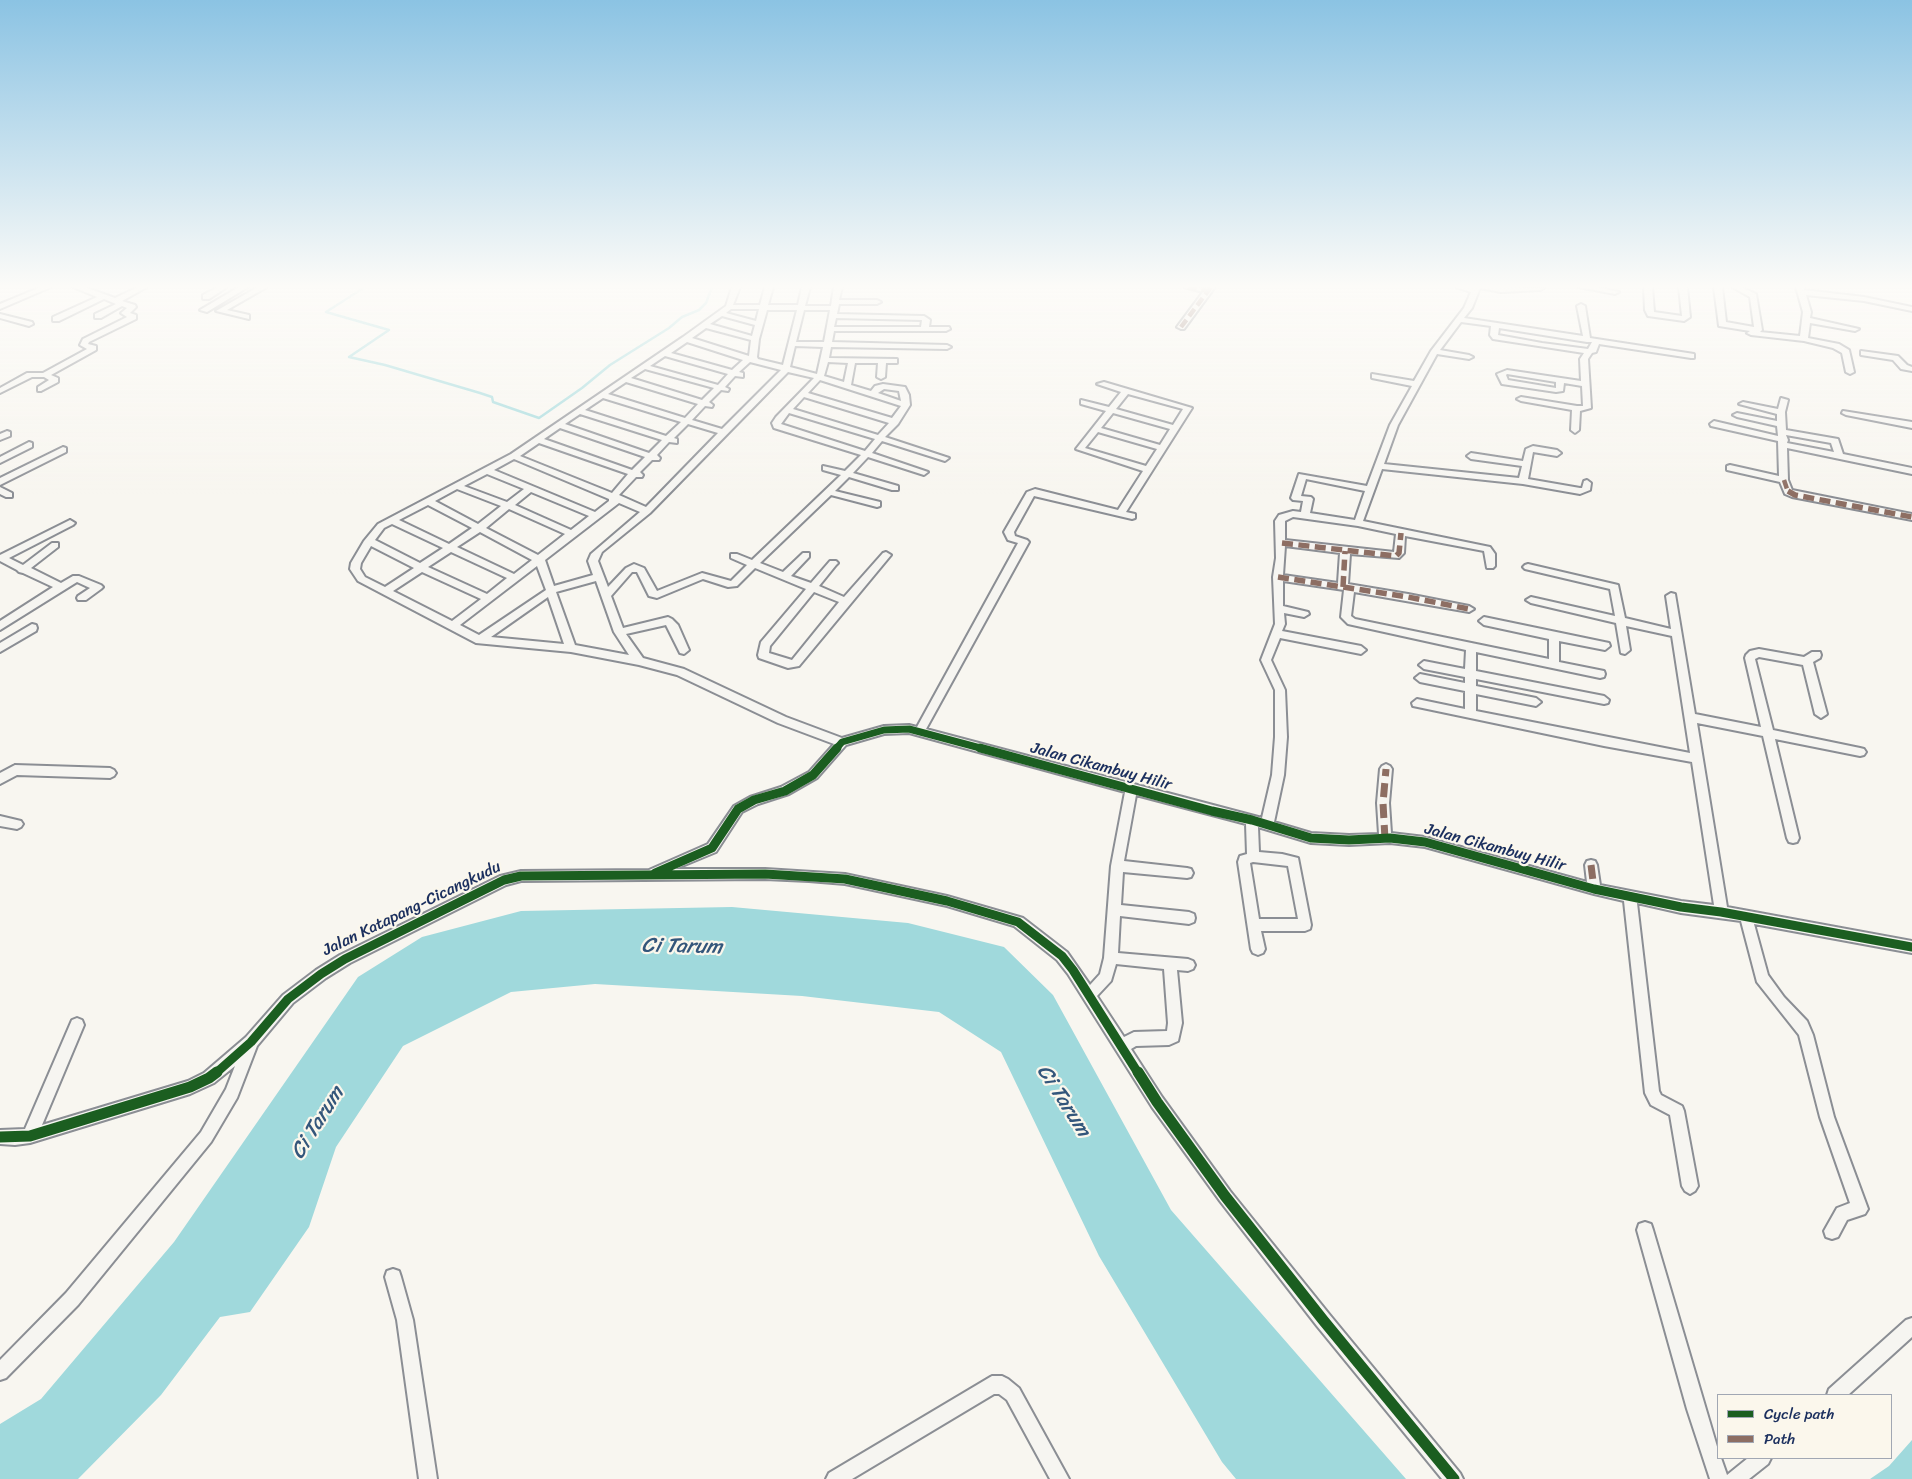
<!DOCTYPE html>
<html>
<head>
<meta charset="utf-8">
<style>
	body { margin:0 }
	#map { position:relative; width:1912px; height:1479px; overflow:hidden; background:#f8f6f0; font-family:Sriracha,sans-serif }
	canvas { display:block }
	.legend { position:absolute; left:1717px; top:1394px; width:175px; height:65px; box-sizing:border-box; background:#fbf7ec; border:1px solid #a1a7b3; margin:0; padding:6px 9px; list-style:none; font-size:15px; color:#1b2f5e }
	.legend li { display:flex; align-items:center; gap:10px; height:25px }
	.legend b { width:25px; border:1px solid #a1a7b3 }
</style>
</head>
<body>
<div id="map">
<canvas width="1912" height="1479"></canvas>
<ul class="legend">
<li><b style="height:6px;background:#1b5e20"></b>Cycle path</li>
<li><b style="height:6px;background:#8d6e63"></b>Path</li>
</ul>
</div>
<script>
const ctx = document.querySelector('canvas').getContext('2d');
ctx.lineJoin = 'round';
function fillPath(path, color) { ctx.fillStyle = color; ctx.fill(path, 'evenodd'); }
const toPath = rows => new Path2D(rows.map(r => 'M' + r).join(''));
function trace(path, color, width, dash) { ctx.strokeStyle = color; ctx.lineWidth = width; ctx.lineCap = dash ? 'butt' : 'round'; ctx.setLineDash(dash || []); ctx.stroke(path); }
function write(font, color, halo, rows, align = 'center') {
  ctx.font = font + ' Sriracha,sans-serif'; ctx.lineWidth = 4.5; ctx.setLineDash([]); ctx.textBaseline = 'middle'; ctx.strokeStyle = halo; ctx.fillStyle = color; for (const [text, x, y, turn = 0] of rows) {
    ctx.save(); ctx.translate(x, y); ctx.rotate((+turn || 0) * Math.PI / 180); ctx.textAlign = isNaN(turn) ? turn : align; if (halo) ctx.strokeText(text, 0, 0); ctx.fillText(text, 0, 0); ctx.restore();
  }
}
fillPath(toPath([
	[732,907,908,923,1004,947,1053,995,1171,1210,1406,1479,1236,1479,1222,1462,1099,1256,1001,1052,939,1012,802,996,595,984,511,992,403,1046,336,1147,309,1227,250,1312,220,1317,161,1395,78,1479,0,1479,0,1424,41,1399,174,1242,358,977,422,937,521,911],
	[1912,1440,1912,1479,1870,1479,1889,1466]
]), '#a0d9dc');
trace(toPath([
	[365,287,326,312,389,330,349,357,385,365,480,393,492,397,493,402,539,418,582,388,610,365,669,328,682,317,699,310,706,303,712,287]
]), '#a0d9dc', 2.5);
const minor = toPath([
	[41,287,51,287,0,309,0,304,41,287],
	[73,287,84,287,115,298,138,287,147,287,122,301,135,305,136,307,130,313,136,315,136,319,89,342,88,344,96,346,96,350,51,375,58,378,58,382,41,391,38,391,38,387,49,380,44,377,32,377,0,393,0,388,27,373,43,373,87,349,80,345,83,339,127,317,121,313,127,308,122,306,101,318,95,318,95,314,116,304,104,299,59,321,53,321,53,317,97,297,73,287],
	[218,287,227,287,209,299,203,299,203,295,218,287],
	[239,287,248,287,207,312,200,310,239,287],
	[258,287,267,287,227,310,249,315,249,319,216,311,258,287],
	[732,287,740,287,733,305,760,305,765,287,773,287,768,305,798,305,802,287,810,287,805,306,831,306,834,287,842,287,839,300,877,300,881,302,877,304,839,304,837,314,924,316,930,320,929,327,949,327,950,329,946,331,834,331,832,342,947,345,951,347,947,349,831,347,829,358,897,359,897,363,886,363,885,377,881,379,877,377,878,363,855,363,851,385,871,391,875,386,883,384,905,387,909,395,910,405,898,424,885,437,949,458,945,461,882,441,872,453,928,472,924,475,868,457,853,473,898,486,898,490,892,490,849,477,835,491,880,502,880,506,877,507,831,495,760,563,783,572,803,553,809,553,809,557,791,576,811,583,830,561,836,561,838,563,836,565,819,586,844,597,883,553,886,552,891,555,799,666,788,668,759,658,758,655,761,642,806,589,755,568,737,586,728,587,703,579,657,598,649,596,637,572,632,572,611,596,623,628,668,617,672,619,678,625,689,650,684,654,680,653,666,625,626,634,643,658,684,669,786,717,842,738,884,726,909,725,917,727,1018,543,1008,540,1004,532,1027,492,1035,489,1118,510,1143,471,1076,449,1106,411,1081,404,1081,400,1109,407,1121,392,1097,384,1104,382,1192,408,1126,512,1135,514,1135,518,1132,519,1034,496,1014,532,1015,536,1027,540,1029,542,926,729,1262,818,1272,775,1275,737,1275,690,1261,660,1275,624,1273,577,1276,558,1275,521,1279,515,1293,511,1301,512,1303,501,1293,500,1291,498,1299,474,1367,486,1390,425,1412,386,1372,378,1372,374,1414,381,1431,351,1464,308,1471,292,1456,287,1544,288,1540,290,1501,292,1480,288,1472,308,1464,318,1583,336,1577,306,1581,304,1585,306,1590,338,1694,354,1694,358,1691,358,1599,344,1596,352,1592,353,1588,359,1591,408,1580,411,1579,430,1575,433,1571,430,1572,410,1521,401,1517,399,1521,397,1577,406,1583,406,1582,386,1564,383,1563,391,1556,392,1502,384,1497,374,1507,370,1581,381,1580,359,1584,353,1493,339,1490,335,1491,326,1461,322,1440,350,1469,355,1473,357,1469,359,1437,354,1398,425,1384,464,1519,478,1522,466,1471,459,1467,456,1471,453,1523,461,1526,449,1533,446,1557,450,1561,453,1557,456,1533,452,1528,479,1580,488,1582,488,1584,481,1587,480,1591,483,1590,490,1580,494,1523,484,1382,469,1363,521,1490,547,1495,554,1495,566,1493,568,1487,568,1484,551,1405,536,1404,553,1399,558,1350,554,1348,584,1408,594,1469,606,1474,609,1469,612,1354,592,1351,616,1355,619,1549,659,1549,639,1484,625,1479,621,1484,617,1609,643,1610,646,1605,650,1559,641,1559,662,1604,671,1605,674,1604,677,1600,678,1476,652,1476,671,1604,696,1609,700,1608,703,1604,704,1476,679,1476,686,1536,698,1541,702,1536,706,1476,694,1476,711,1690,753,1672,636,1626,626,1630,650,1625,654,1621,653,1616,623,1531,603,1526,600,1531,597,1615,616,1610,589,1525,569,1523,567,1525,565,1528,564,1618,585,1625,618,1671,629,1666,596,1671,593,1675,594,1695,714,1761,727,1745,658,1746,655,1750,651,1759,649,1804,657,1812,652,1820,652,1821,655,1820,658,1813,662,1827,714,1821,718,1815,714,1803,665,1759,657,1755,659,1773,730,1860,748,1864,749,1866,752,1864,755,1860,756,1775,739,1799,838,1797,842,1793,843,1789,842,1787,838,1763,736,1697,723,1727,907,1912,941,1912,953,1754,924,1768,975,1784,997,1807,1021,1813,1035,1834,1117,1868,1209,1865,1214,1847,1220,1838,1237,1832,1239,1826,1237,1824,1231,1837,1208,1850,1203,1820,1117,1799,1035,1757,982,1741,921,1681,913,1637,903,1659,1091,1661,1095,1682,1106,1684,1111,1698,1186,1695,1191,1690,1194,1685,1191,1682,1186,1670,1115,1651,1105,1645,1093,1624,901,1594,894,1425,847,1390,843,1349,845,1311,843,1258,827,1259,852,1282,854,1298,858,1311,925,1310,929,1305,931,1261,931,1265,949,1263,953,1258,955,1253,953,1251,949,1238,862,1240,856,1247,854,1246,824,1136,795,1124,861,1187,868,1191,869,1193,873,1191,877,1187,878,1123,872,1121,905,1189,912,1194,914,1195,918,1194,922,1189,924,1120,916,1118,953,1188,959,1193,961,1195,965,1193,969,1188,971,1177,970,1182,1023,1178,1041,1169,1045,1136,1046,1131,1049,1162,1097,1230,1191,1329,1314,1460,1473,1463,1479,1442,1479,1317,1326,1220,1201,1152,1107,1068,974,1057,960,1014,926,947,906,845,884,809,881,765,879,521,881,506,885,350,963,326,978,293,1003,257,1046,237,1098,211,1142,78,1305,6,1378,0,1380,0,1360,66,1293,201,1132,226,1089,235,1066,214,1083,190,1094,30,1143,15,1145,0,1144,0,1130,25,1129,72,1020,77,1018,82,1020,84,1025,42,1125,188,1081,204,1073,246,1037,283,995,316,970,340,955,500,876,521,871,649,870,708,844,734,806,750,797,781,787,809,772,834,744,778,723,677,675,639,665,571,652,476,643,358,581,350,569,351,563,364,541,378,524,511,454,683,337,726,306,732,287],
	[731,309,759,309,756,321,726,313,731,309],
	[767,310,797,310,783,365,758,359,757,357,759,339,767,310],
	[804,310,830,310,824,342,796,342,804,310],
	[722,316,755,325,752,336,710,324,722,316],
	[836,318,922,320,921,327,834,327,836,318],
	[706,328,751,340,749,356,692,338,706,328],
	[1499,328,1587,342,1592,342,1588,349,1542,343,1498,335,1499,328],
	[687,342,743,360,732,370,671,353,687,342],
	[795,346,823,347,817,374,790,367,795,346],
	[665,356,728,374,718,385,650,366,665,356],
	[750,362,781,370,722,429,692,420,705,406,712,407,713,405,709,402,721,390,728,391,729,389,725,387,735,376,743,377,743,373,739,372,750,362],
	[828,362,848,363,844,382,824,376,828,362],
	[645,369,714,388,702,400,631,378,645,369],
	[788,372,814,378,776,417,772,423,774,428,861,455,845,471,823,466,823,470,841,475,752,560,737,554,731,554,731,558,747,565,731,581,702,573,657,591,644,568,634,564,626,568,608,587,598,561,602,552,650,513,788,372],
	[1507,374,1556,382,1556,388,1508,380,1506,375,1507,374],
	[820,380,901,406,892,418,808,393,820,380],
	[626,382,698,404,685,418,608,394,626,382],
	[884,389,899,391,901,401,878,393,884,389],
	[1128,394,1183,409,1173,425,1116,409,1128,394],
	[804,397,889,423,878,435,793,409,804,397],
	[603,398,681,422,666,436,585,410,603,398],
	[789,413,875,439,865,451,781,424,789,413],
	[1113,413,1170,429,1160,445,1101,428,1113,413],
	[580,414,662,440,649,453,565,424,580,414],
	[688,424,718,433,646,507,619,495,636,477,642,477,643,475,640,472,652,460,659,460,660,458,657,455,669,442,677,443,677,439,674,438,688,424],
	[560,428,645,457,632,470,544,439,560,428],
	[1098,432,1157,449,1146,466,1085,448,1098,432],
	[539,443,628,474,612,493,520,456,539,443],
	[514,459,609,499,609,501,595,512,494,470,514,459],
	[487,474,524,489,507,502,464,486,487,474],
	[1306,479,1365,491,1355,520,1310,513,1313,499,1311,497,1301,496,1306,479],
	[457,489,501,506,478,524,435,501,457,489],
	[531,492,589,516,571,530,515,505,531,492],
	[619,503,640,512,591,554,588,561,593,575,554,586,545,560,619,503],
	[428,505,472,528,449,544,399,520,428,505],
	[509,509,565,534,538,555,486,528,509,509],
	[1293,517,1358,526,1396,534,1394,552,1285,540,1285,521,1293,517],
	[392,524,443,548,420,563,375,540,384,528,392,524],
	[480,532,532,560,514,574,457,547,480,532],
	[371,546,414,568,385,587,365,577,360,569,361,563,371,546],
	[1285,546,1340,553,1338,583,1283,575,1285,546],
	[451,552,507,578,487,594,428,567,451,552],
	[537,566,546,590,479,635,460,625,537,566],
	[422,572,481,599,452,621,393,591,422,572],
	[596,581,614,632,629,655,575,645,556,592,596,581],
	[1283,581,1344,590,1341,617,1348,624,1466,650,1465,669,1424,661,1419,665,1424,669,1465,677,1465,683,1420,674,1415,678,1420,682,1465,691,1465,709,1417,699,1412,703,1413,706,1604,746,1692,762,1714,905,1681,901,1600,885,1597,865,1595,861,1591,860,1587,861,1585,865,1587,882,1425,837,1391,833,1389,803,1392,769,1390,766,1386,764,1382,766,1380,769,1377,803,1379,834,1349,835,1311,833,1274,822,1284,775,1287,737,1285,690,1271,660,1280,638,1361,654,1366,650,1361,646,1282,631,1285,624,1284,613,1304,617,1309,614,1308,612,1283,606,1283,581],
	[814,592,839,602,792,660,769,653,770,646,814,592],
	[548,597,564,644,491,637,548,597],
	[909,733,1125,792,1111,866,1104,958,1100,974,1090,985,1067,952,1023,918,947,896,845,874,765,869,675,869,716,852,742,812,758,804,789,794,817,778,846,745,884,734,909,733],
	[1253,862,1288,866,1298,919,1259,919,1250,863,1253,862],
	[1116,964,1164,969,1168,1023,1167,1031,1134,1032,1124,1037,1097,996,1111,981,1116,964],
	[1184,287,1206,288,1215,287,1184,329,1181,329,1177,327,1203,292,1184,287],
	[1579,287,1596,287,1619,292,1615,294,1579,287],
	[1644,287,1652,287,1654,312,1682,316,1679,287,1687,287,1690,317,1684,321,1648,316,1645,310,1644,287],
	[1714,287,1722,287,1726,322,1754,327,1750,297,1732,287,1741,287,1756,294,1762,330,1760,332,1800,336,1803,312,1796,287,1804,287,1804,290,1864,297,1912,307,1912,311,1864,301,1806,295,1811,312,1810,318,1859,329,1855,331,1810,323,1808,338,1839,344,1849,350,1854,372,1850,374,1846,372,1842,353,1833,348,1804,341,1751,335,1747,333,1750,331,1719,326,1714,287],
	[0,314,32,322,33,324,29,326,0,318,0,314],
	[1861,351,1898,356,1907,365,1912,367,1912,371,1901,369,1893,360,1861,355,1861,351],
	[1781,398,1788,400,1785,412,1786,430,1838,439,1843,454,1912,468,1912,474,1787,448,1788,480,1792,490,1912,514,1912,520,1792,497,1785,494,1780,482,1727,470,1727,466,1730,465,1779,476,1778,441,1711,426,1710,424,1714,421,1778,436,1777,426,1737,417,1733,415,1737,413,1777,421,1777,414,1739,404,1743,402,1778,409,1781,398],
	[1786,435,1831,443,1834,452,1787,443,1788,440,1786,435],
	[1843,411,1912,422,1912,428,1846,415,1842,413,1843,411],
	[7,431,10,432,10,436,0,440,0,434,7,431],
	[29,442,32,443,32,447,0,463,0,457,29,442],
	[63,447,66,448,66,452,0,485,0,478,63,447],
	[0,487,12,493,12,497,6,497,0,494,0,487],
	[70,520,75,523,73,525,9,558,23,565,52,543,58,543,58,547,31,568,61,583,73,576,79,576,101,585,103,587,101,589,86,600,78,600,77,598,78,596,90,588,77,582,0,630,0,621,53,587,23,573,19,572,17,570,0,561,0,555,70,520],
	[32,624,36,625,37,628,36,631,0,652,0,643,32,624],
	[15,765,110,768,114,770,116,773,114,776,110,778,17,775,0,784,0,773,15,765],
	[0,816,21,821,23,824,21,827,17,829,0,826,0,816],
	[1645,1222,1651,1224,1653,1230,1718,1450,1718,1458,1721,1458,1727,1475,1748,1458,1771,1458,1768,1464,1749,1479,1710,1479,1687,1409,1637,1230,1639,1224,1645,1222],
	[393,1269,399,1271,401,1277,413,1320,437,1479,419,1479,397,1320,385,1277,387,1271,393,1269],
	[1912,1318,1912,1337,1848,1395,1827,1395,1829,1389,1906,1320,1912,1318],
	[992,1376,1002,1376,1008,1379,1019,1388,1069,1479,1050,1479,1007,1400,999,1394,994,1394,852,1479,826,1479,829,1473,992,1376]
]);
trace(minor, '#8b8e94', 4);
fillPath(minor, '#f6f5f1');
trace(toPath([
	[1188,287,1208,291],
	[1181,327,1211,287],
	[1784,480,1788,492]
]), '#8d6e63', 4.5, [9, 4.5]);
trace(toPath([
	[1788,491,1795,495,1912,517],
	[1282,543,1396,556,1399,553,1401,533],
	[1278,577,1408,597,1469,609],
	[1343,587,1345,551]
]), '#8d6e63', 5.5, [11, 5.5]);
trace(toPath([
	[1385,839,1383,803,1386,769],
	[1591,865,1594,889]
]), '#8d6e63', 7, [14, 7]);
trace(toPath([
	[836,749,842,742,884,730,909,729,984,749]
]), '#1b5e20', 7);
trace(toPath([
	[980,748,1212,811,1252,820,1311,838,1349,840,1390,838,1425,842,1594,889,1681,907,1721,912,1912,947],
	[655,873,712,848,738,809,754,800,785,791,813,775,837,748],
	[216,1073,251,1042,288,999,321,974,345,959,504,880,521,876,765,874,845,879,947,901,1018,922,1062,956,1073,970,1138,1073]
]), '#1b5e20', 9);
trace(toPath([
	[1138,1072,1157,1102,1225,1196,1323,1320,1454,1479],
	[0,1137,30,1136,190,1087,209,1078,217,1072]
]), '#1b5e20', 11);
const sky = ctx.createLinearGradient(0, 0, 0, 494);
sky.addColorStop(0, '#8bc3e3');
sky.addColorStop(0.58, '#fcfbf8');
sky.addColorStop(1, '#fcfbf800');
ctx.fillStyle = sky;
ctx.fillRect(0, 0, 1912, 494);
write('16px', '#1b2f5e', '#fbf7ec', [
	["Jalan Cikambuy Hilir",1101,767,15],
	["Jalan Cikambuy Hilir",1495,848,15],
	["Jalan Katapang-Cicangkudu",412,909,-26]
]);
write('italic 21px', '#33567b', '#fbf7ec', [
	["Ci Tarum",682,947,1],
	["Ci Tarum",1063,1101,57],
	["Ci Tarum",318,1123,-58]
]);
</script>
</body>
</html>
